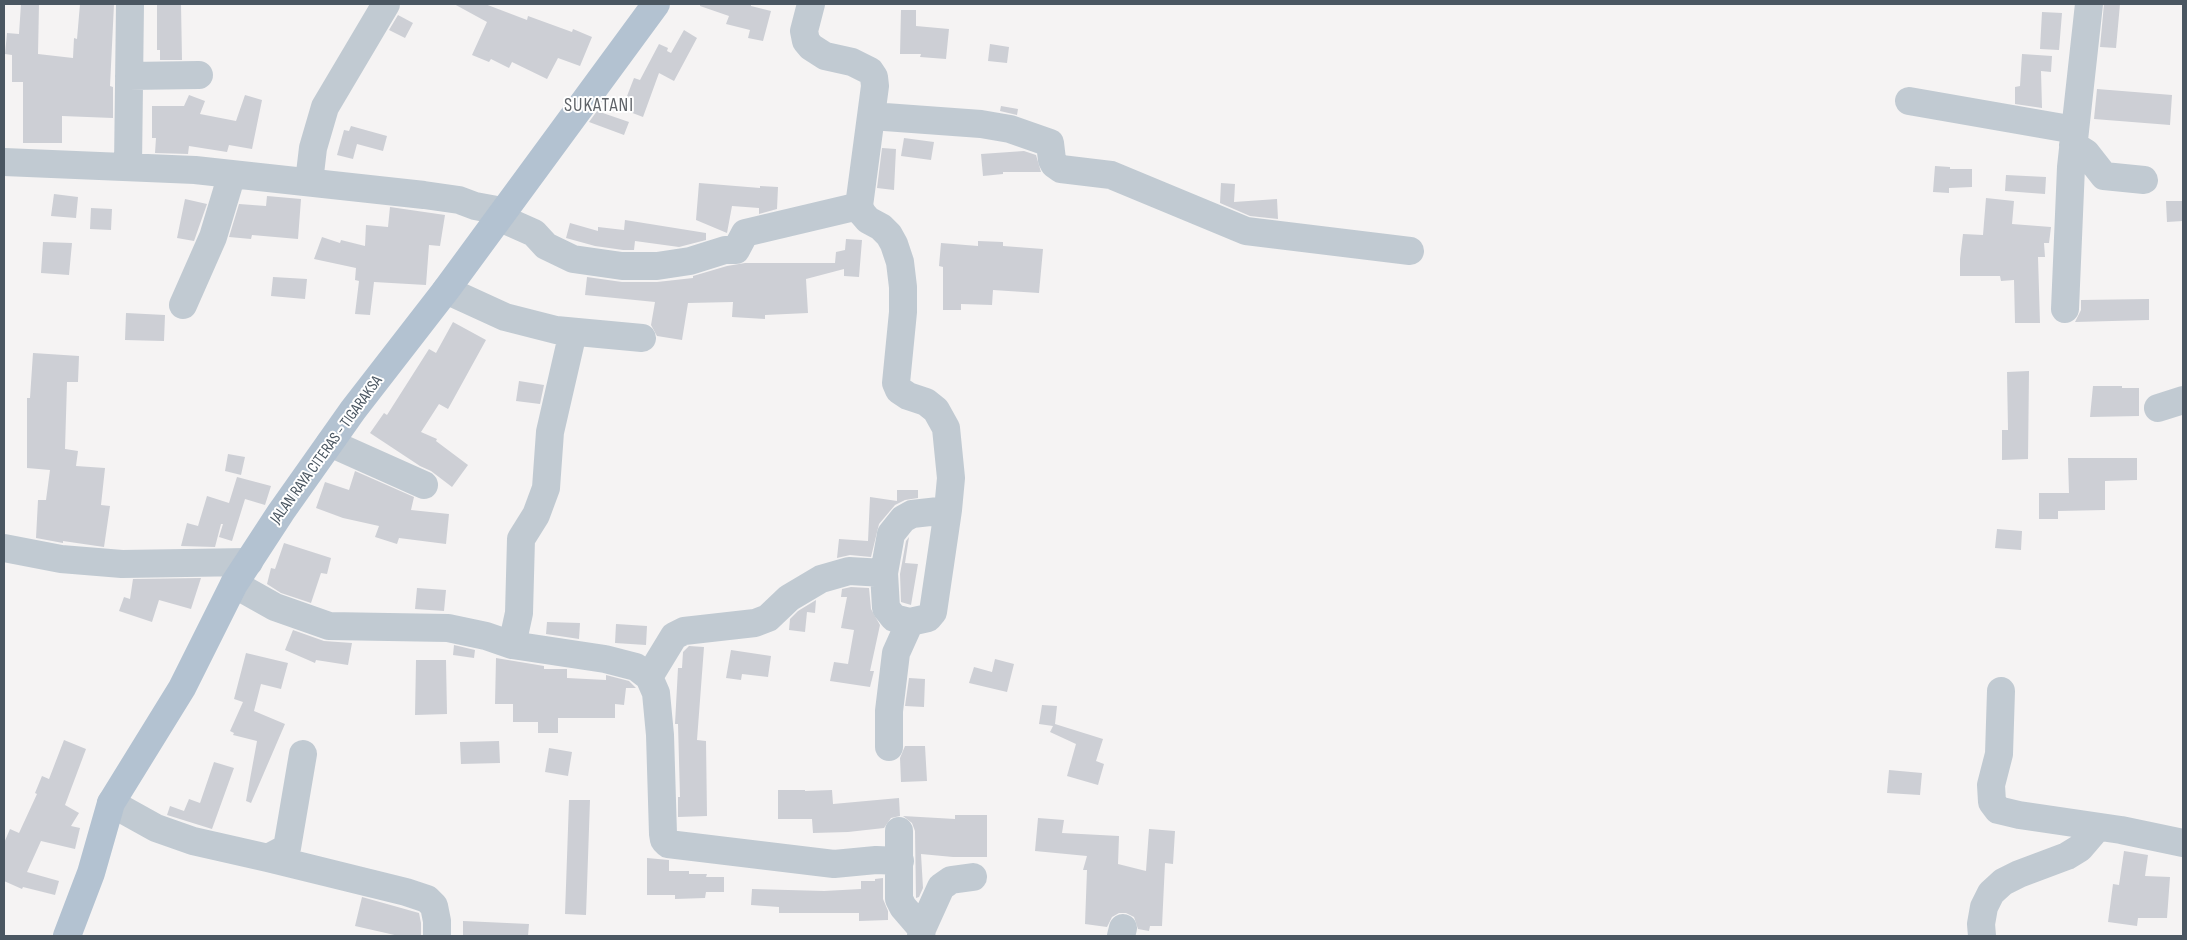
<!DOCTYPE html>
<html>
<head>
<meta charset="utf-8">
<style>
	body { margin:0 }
	#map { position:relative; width:2187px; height:940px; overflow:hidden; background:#f5f3f3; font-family:"Sofia Sans Condensed",sans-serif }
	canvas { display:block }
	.frame { position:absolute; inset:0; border:5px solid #4a5661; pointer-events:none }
</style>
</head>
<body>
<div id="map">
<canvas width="2187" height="940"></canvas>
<div class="frame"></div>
</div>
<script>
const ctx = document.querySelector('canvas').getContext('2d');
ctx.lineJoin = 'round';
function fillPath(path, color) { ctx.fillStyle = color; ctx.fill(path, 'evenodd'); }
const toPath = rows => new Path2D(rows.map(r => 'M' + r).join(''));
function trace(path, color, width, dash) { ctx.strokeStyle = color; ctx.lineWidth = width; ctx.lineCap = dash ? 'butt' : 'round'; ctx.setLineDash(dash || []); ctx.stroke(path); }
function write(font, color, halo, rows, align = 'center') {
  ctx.font = font + ' "Sofia Sans Condensed",sans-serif'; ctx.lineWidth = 4; ctx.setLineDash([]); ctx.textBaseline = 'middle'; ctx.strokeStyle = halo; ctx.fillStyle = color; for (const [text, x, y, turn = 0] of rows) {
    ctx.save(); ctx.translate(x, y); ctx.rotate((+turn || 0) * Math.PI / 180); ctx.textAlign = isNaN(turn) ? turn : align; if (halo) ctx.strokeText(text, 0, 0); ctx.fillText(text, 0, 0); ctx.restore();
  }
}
fillPath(toPath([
	[21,4,39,4,38,54,73,58,74,38,77,39,80,4,114,4,110,86,113,87,113,118,62,116,62,143,23,143,23,82,12,82,12,55,5,54,7,33,19,34],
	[157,4,181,4,182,60,160,60,160,50,157,50],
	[454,4,485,4,527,20,528,16,572,32,573,29,592,37,580,66,558,58,547,79,512,62,509,68,491,59,489,62,472,55,487,22],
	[700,4,751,4,751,6,771,11,763,41,748,38,750,30,726,24,729,16,700,6],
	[2104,4,2120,4,2116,48,2100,47],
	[901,10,916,10,916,26,949,29,946,59,920,57,921,54,900,54],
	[2042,12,2062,13,2059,50,2040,49],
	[398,15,413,23,405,38,389,30],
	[684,30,697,38,674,81,659,73,643,117,622,109,634,78,640,80,659,44,668,48,667,51,671,53],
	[990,44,1009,47,1007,63,988,61],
	[2022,54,2052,56,2051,72,2041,71,2042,108,2015,104,2015,87,2020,86],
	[2097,89,2172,95,2170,125,2094,119],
	[189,95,205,101,200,114,236,121,245,95,262,100,252,149,229,145,227,152,189,146,188,154,155,153,156,138,152,138,152,106,184,106],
	[1001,106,1018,109,1017,115,1000,111],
	[597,111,629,122,624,135,589,122],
	[351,126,387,136,383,151,357,144,353,159,337,155,344,130,349,131],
	[904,138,934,142,931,160,901,156],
	[882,148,896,149,894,190,877,188],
	[1024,151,1036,155,1041,172,1003,172,1003,174,983,176,981,154],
	[1935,166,1950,167,1950,169,1972,169,1972,187,1949,188,1949,193,1933,192],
	[2006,175,2046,177,2045,194,2005,191],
	[699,183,760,188,760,186,778,187,777,209,759,214,759,208,732,206,727,233,696,220],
	[1221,183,1235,184,1234,202,1277,199,1278,219,1250,216,1220,203],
	[54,194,78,197,76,218,51,216],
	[267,196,301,199,298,239,252,235,251,239,229,237,239,204,266,206],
	[1986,198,2014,201,2012,224,2051,227,2049,243,2044,243,2045,257,2038,257,2040,323,2015,323,2014,280,2001,281,2000,276,1960,276,1960,259,1963,234,1983,235],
	[185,199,207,204,194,241,177,238],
	[2166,201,2183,201,2183,221,2167,222],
	[390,207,445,215,440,246,429,245,426,285,374,282,370,315,355,314,359,281,355,280,356,268,314,259,322,237,340,243,341,240,365,246,366,225,388,227],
	[91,208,112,209,111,230,90,229],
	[625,220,706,233,706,240,679,247,635,241,634,250,623,250,595,246,566,238,570,223,598,231,598,227,624,230],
	[846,239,862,240,859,277,844,276,844,269,806,279,808,313,765,315,765,319,732,317,733,302,688,303,682,340,657,336,651,325,655,302,585,295,587,277,622,282,657,282,693,278,693,276,727,266,745,263,835,263,836,252,845,250],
	[978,241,1003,242,1003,246,1043,249,1039,293,993,290,992,305,961,304,961,310,943,310,943,267,939,266,941,243,978,246],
	[43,242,72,243,69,275,41,273],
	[273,277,307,279,305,299,271,296],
	[2149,299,2149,320,2075,322,2081,310,2081,300],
	[126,313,165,315,164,341,125,340],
	[453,322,486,340,448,409,439,404,421,432,437,439,436,441,468,465,452,487,431,471,420,466,370,433,384,413,387,415,429,349,436,353],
	[33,353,79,356,78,382,67,382,65,449,78,451,76,466,105,468,101,505,110,506,104,547,63,541,63,543,36,538,38,500,46,500,50,470,27,468,27,398,30,398],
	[2029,371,2028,459,2002,460,2002,430,2008,430,2007,372],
	[519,381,544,385,540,404,516,401],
	[2093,386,2122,386,2122,388,2139,388,2139,416,2090,417],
	[228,454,245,457,241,475,225,471],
	[2068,458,2137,458,2137,480,2105,481,2105,510,2058,511,2058,519,2039,519,2039,493,2069,493],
	[355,471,414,497,411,510,449,514,446,544,399,538,397,544,375,537,379,526,343,518,316,508,325,482,349,490],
	[237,477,271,486,265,505,245,499,232,541,219,537,223,524,221,524,215,547,181,546,187,523,198,526,207,496,229,503],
	[897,490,918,490,918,498,905,500,895,505,879,524,871,557,850,555,837,558,839,539,868,541,870,497,897,501],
	[1997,529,2022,531,2021,550,1995,548],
	[909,537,905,563,918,564,911,605,901,602,900,574,906,541],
	[284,543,331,558,327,574,321,573,311,603,281,593,267,584,271,568,275,569],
	[201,578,191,609,159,600,152,622,119,611,124,597,130,599,133,579],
	[851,587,869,588,871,609,880,625,870,671,874,671,870,687,830,681,834,662,848,664,854,630,841,628,847,597,841,597,842,589],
	[417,588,446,590,444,611,415,609],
	[816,600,815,613,807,612,805,632,789,630,790,619,798,611],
	[547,622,580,623,579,639,546,634],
	[616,624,647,626,646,645,615,643],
	[293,630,324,641,352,643,348,665,316,660,315,663,285,650],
	[454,645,475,650,474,658,453,655],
	[689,646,704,647,697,740,706,741,707,816,678,817,678,797,680,797,678,724,675,724,678,668,682,668,683,652],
	[731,650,771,656,768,677,742,674,741,680,726,678],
	[246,653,288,663,281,689,261,684,254,711,285,724,251,803,246,801,257,741,233,735,234,733,230,731,243,702,234,699],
	[496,658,544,666,544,669,567,669,567,678,606,680,606,675,629,681,636,688,626,688,624,705,615,704,615,718,558,718,558,733,538,733,538,722,513,722,513,704,495,704],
	[995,659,1014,664,1007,692,969,683,974,667,992,672],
	[416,660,446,660,447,714,415,715],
	[909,678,925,679,924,707,905,706],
	[1042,705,1057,706,1055,724,1103,739,1096,761,1104,764,1098,785,1067,776,1076,744,1050,732,1053,726,1039,724],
	[64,740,86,749,65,805,79,813,71,826,80,828,75,849,41,841,27,872,59,881,55,895,23,887,22,889,4,881,4,843,10,829,19,833,37,794,35,793,42,776,49,779],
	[499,741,500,763,461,764,460,742],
	[905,746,925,746,927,781,901,782,900,758],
	[549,748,572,752,568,776,545,772],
	[214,762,234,768,212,829,167,815,170,806,184,811,189,799,200,803],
	[1889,770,1922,773,1920,795,1887,793],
	[778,790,805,790,805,791,832,790,833,804,899,798,900,816,891,818,884,828,848,832,813,833,812,819,778,819],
	[569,800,590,800,586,915,565,914],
	[955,815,987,815,987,857,953,857,921,854,923,888,919,897,916,898,915,831,912,823,903,816,955,819],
	[1038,818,1064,820,1062,833,1119,836,1118,864,1146,871,1149,829,1175,831,1173,864,1165,863,1162,926,1150,926,1149,931,1138,929,1134,917,1126,913,1119,913,1112,917,1107,927,1085,924,1087,870,1083,870,1087,856,1035,851],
	[2124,851,2148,855,2145,876,2170,877,2167,918,2138,918,2137,926,2108,922,2113,884,2119,885],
	[647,858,669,860,669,871,689,871,689,874,707,874,706,877,724,877,724,892,706,892,705,898,675,899,675,895,647,895],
	[883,878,883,899,888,911,888,920,859,921,859,913,779,913,779,907,751,905,752,889,824,891,861,889,861,881,875,881,875,879],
	[362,897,419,913,421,923,421,936,399,936,355,926],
	[463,921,529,924,528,936,463,936]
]), '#cdcfd5');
trace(toPath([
	[811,4,804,31,806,41,811,47,825,56,852,62,870,71,874,77,875,86,871,116,981,124,1010,129,1050,143,1052,160,1054,164,1061,169,1111,175,1246,231,1410,251],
	[129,76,199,75],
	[1909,101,2075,130],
	[871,116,859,206,862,213,868,220,881,227,889,235,894,244,900,262,903,287,903,312,896,383,899,390,908,396,926,402,936,410,946,428,951,478,948,510,933,612,928,618,910,622,896,653,889,711,889,747],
	[2073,145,2086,153,2104,176,2144,180],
	[4,162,195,170,424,195,459,200,475,206,502,211],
	[128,166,130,4],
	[309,182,313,148,325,107,386,4],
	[498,217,534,233,546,246,573,259,622,266,657,266,690,261,725,250,736,250,745,233,859,206],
	[446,290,505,317,556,330,642,338],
	[183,305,213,237,232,174],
	[2065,309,2071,167,2089,4],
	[2158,408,2183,400],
	[330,443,424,485],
	[4,548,61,559,122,564,249,562],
	[234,584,275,607,329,626,448,628,486,636,512,645,605,659,636,667,649,677,656,693,660,735,663,834,664,840,668,844,834,864,876,860,900,861],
	[910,622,894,618,886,608,884,573,891,534,903,519,912,514,948,510],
	[512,645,519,613,521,539,536,515,546,488,550,432,573,332],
	[649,677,674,636,684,631,755,623,768,618,789,598,821,579,849,571,884,573],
	[2001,691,1999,754,1991,785,1992,802,1998,810,2019,815,2121,830,2183,843],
	[111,803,156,828,193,841,268,858,406,892,427,899,434,906,437,921,437,936],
	[899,831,899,899,903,907,922,929,921,936],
	[268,858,287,848,303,754],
	[922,929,941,887,951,880,973,877],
	[1121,936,1123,928],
	[1982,936,1981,924,1984,907,1991,893,2003,882,2019,874,2067,856,2080,848,2098,827]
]), '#c1cad2', 28);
trace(toPath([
	[67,936,91,873,111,803,182,688,234,584,281,512,353,410,446,290,656,4]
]), '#b3c2d1', 28);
write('16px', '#4a5661', '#fff', [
	["JALAN RAYA CITERAS - TIGARAKSA",327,450,-54]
]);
ctx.letterSpacing = '1px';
write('19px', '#5f6368', '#fff', [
	["SUKATANI",599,106]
]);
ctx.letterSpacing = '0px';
</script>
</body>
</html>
